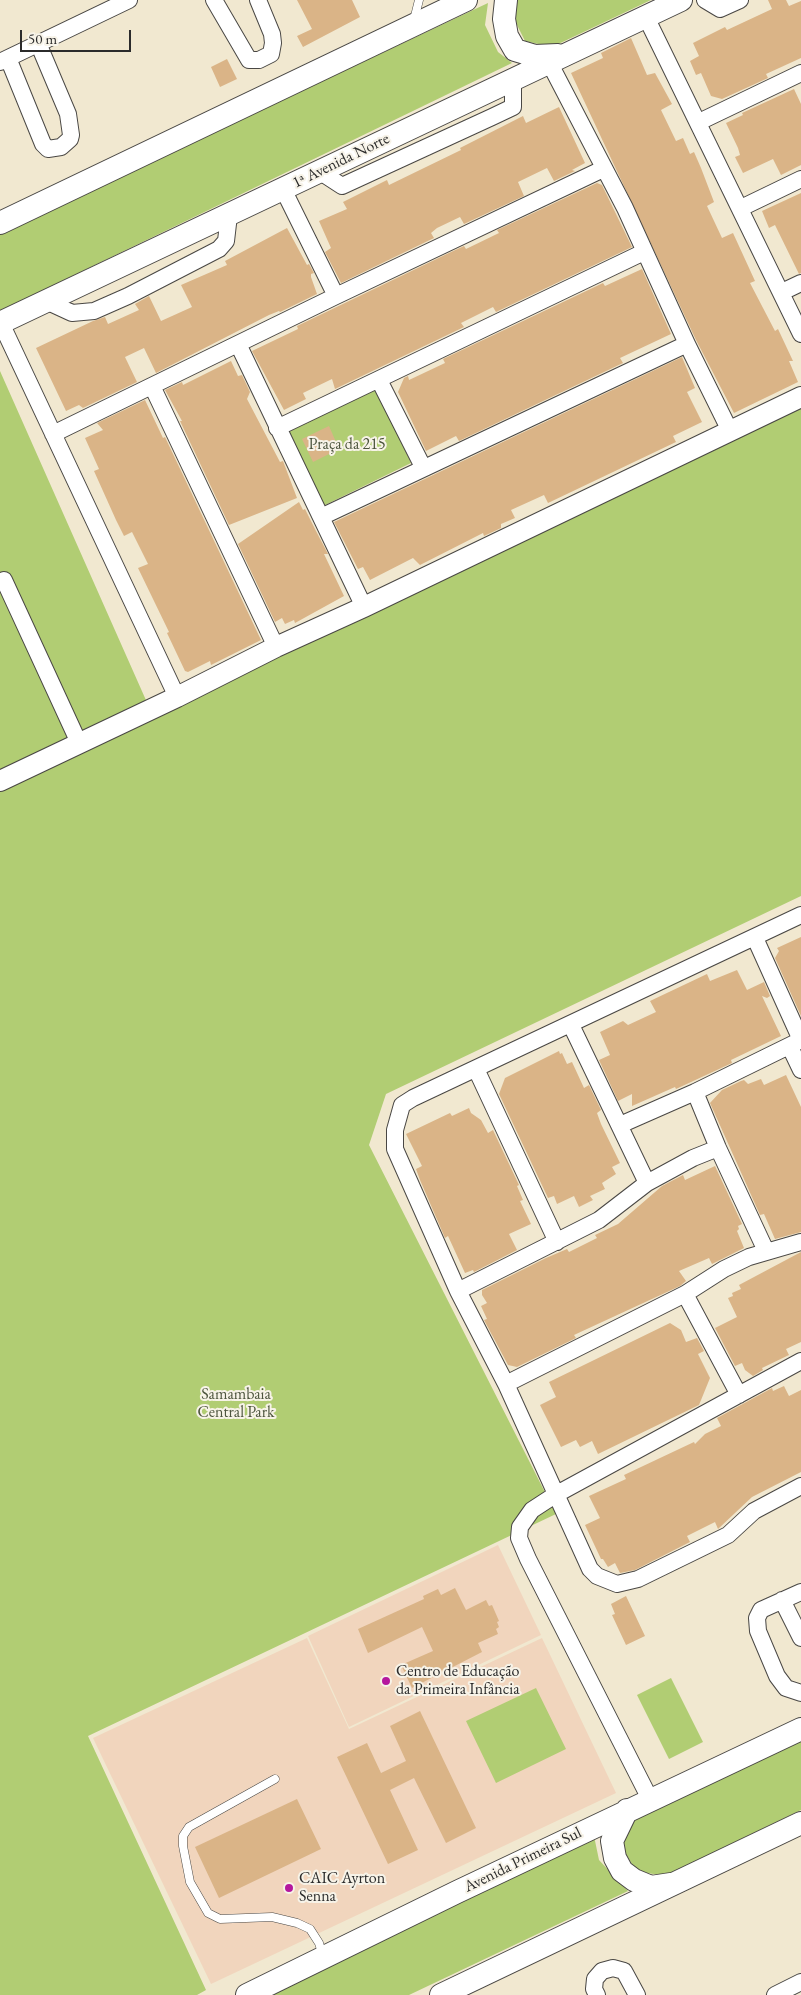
<!DOCTYPE html>
<html>
<head>
<meta charset="utf-8">
<style>
	body { margin:0 }
	#map { position:relative; width:801px; height:1995px; overflow:hidden; background:#f1e8d0; font-family:"EB Garamond",serif }
	canvas { display:block }
	.scale { position:absolute; left:20px; top:30px; width:111px; height:22px; box-sizing:border-box; border:2px solid #2b2b2b; border-top:0; padding-left:6px; font-size:15px; line-height:18px; white-space:nowrap; color:#2b2b2b; -webkit-text-stroke:4px #f7f3e8; paint-order:stroke }
</style>
</head>
<body>
<div id="map">
<canvas width="801" height="1995"></canvas>
<div class="scale">50 m</div>
</div>
<script>
const ctx = document.querySelector('canvas').getContext('2d');
ctx.lineJoin = 'round';
function fillPath(path, color) { ctx.fillStyle = color; ctx.fill(path, 'evenodd'); }
const toPath = rows => new Path2D(rows.map(r => 'M' + r).join(''));
function trace(path, color, width, dash) { ctx.strokeStyle = color; ctx.lineWidth = width; ctx.lineCap = dash ? 'butt' : 'round'; ctx.setLineDash(dash || []); ctx.stroke(path); }
function write(font, color, halo, rows, align = 'center') {
  ctx.font = font + ' "EB Garamond",serif'; ctx.lineWidth = 4; ctx.setLineDash([]); ctx.textBaseline = 'middle'; ctx.strokeStyle = halo; ctx.fillStyle = color; for (const [text, x, y, turn = 0] of rows) {
    ctx.save(); ctx.translate(x, y); ctx.rotate((+turn || 0) * Math.PI / 180); ctx.textAlign = isNaN(turn) ? turn : align; if (halo) ctx.strokeText(text, 0, 0); ctx.fillText(text, 0, 0); ctx.restore();
  }
}
fillPath(toPath([
	[498,1545,541,1635,349,1727,308,1636],
	[307,1638,349,1729,542,1638,616,1793,211,1984,93,1738]
]), '#f1d5bd');
fillPath(toPath([
	[515,0,651,0,552,47,525,41,515,21],
	[488,3,485,25,498,52,512,63,0,311,0,233],
	[0,371,149,707,801,392,801,896,386,1094,369,1145,556,1514,88,1736,206,1990,197,1995,0,1995],
	[373,383,411,463,319,508,282,429],
	[671,1678,703,1742,669,1759,637,1695],
	[536,1688,566,1749,496,1783,466,1721],
	[801,1735,801,1810,665,1876,636,1871,622,1847,630,1817],
	[594,1836,599,1860,628,1891,409,1995,261,1995]
]), '#b1cd73');
fillPath(toPath([
	[297,0,352,0,360,17,303,47,297,36,312,29],
	[768,0,786,0,789,6,801,1,801,58,766,74,768,78,722,99,711,96,701,73,696,75,690,61,699,56,693,43,725,27,727,30,772,9],
	[631,38,647,75,655,73,672,104,661,110,676,141,683,138,690,154,694,152,701,168,714,202,707,206,722,238,733,233,755,281,750,283,775,331,778,329,793,361,789,361,798,382,734,413,696,340,571,73,603,58,601,53],
	[227,59,237,79,220,87,211,67],
	[794,89,801,104,801,165,781,175,773,159,743,173,735,157,740,155,738,148,726,123,743,115,742,113],
	[559,107,585,163,572,170,575,171,554,181,547,168,518,182,524,196,464,224,460,217,437,228,431,233,434,238,341,283,325,252,331,248,319,221,347,209,343,202,387,180,389,185,461,150,460,148,523,116,526,123],
	[597,183,602,185,632,247,496,312,493,307,461,323,464,327,335,389,332,379,303,393,306,399,284,410,252,351,298,329,297,326,451,252,464,246,466,249,499,233,497,230],
	[801,193,801,273,799,274,775,225,769,228,762,211],
	[287,228,307,265,309,264,314,273,311,274,311,277,317,294,280,312,279,311,269,315,156,373,144,348,125,357,137,382,83,408,79,405,66,411,36,348,93,321,105,317,108,324,139,310,135,304,149,296,161,321,192,307,181,285,227,265,225,261],
	[642,269,671,334,620,358,623,363,459,441,456,436,426,451,398,392,404,378,408,376,409,380,445,363,443,359,603,283,605,286],
	[682,357,695,388,687,392,702,422,673,436,676,442,548,503,544,495,511,510,515,518,501,524,501,528,484,536,483,533,420,565,413,558,370,580,363,567,358,569,334,522],
	[231,361,238,376,242,375,250,392,247,399,280,462,283,461,297,498,229,525,180,421,182,421,165,390,182,382,183,385],
	[145,400,163,438,165,437,261,640,211,665,210,661,188,672,185,671,167,633,169,632,138,568,148,564,132,532,124,536,116,520,94,471,99,469,85,438,103,430,97,423],
	[329,426,339,449,313,462,302,439],
	[299,502,303,510,305,509,316,531,328,554,324,554,344,596,295,623,294,620,285,624,282,618,275,622,238,544],
	[801,937,801,1016,775,958,779,951,777,948],
	[737,970,747,990,764,982,770,996,767,998,762,996,781,1036,731,1060,732,1063,676,1089,675,1087,632,1106,632,1094,618,1101,599,1060,610,1055,600,1032,623,1021,628,1025,656,1012,650,1001,707,974,710,981],
	[559,1051,560,1054,562,1053,567,1064,572,1062,584,1088,589,1085,601,1110,597,1113,601,1124,620,1163,612,1167,616,1174,602,1183,605,1189,590,1196,593,1200,579,1207,574,1196,557,1204,554,1196,548,1198,499,1094,505,1078],
	[786,1075,801,1107,801,1232,775,1239,764,1214,760,1215,710,1103,722,1090,741,1081,744,1080,748,1084,761,1079,764,1085],
	[469,1108,471,1113,481,1120,488,1133,493,1130,519,1185,517,1186,523,1200,520,1201,531,1224,509,1234,517,1250,474,1272,473,1270,465,1273,448,1236,445,1238,420,1180,416,1169,422,1166,406,1134,450,1113,452,1116],
	[715,1166,742,1224,738,1226,739,1229,737,1231,744,1248,712,1264,709,1258,679,1271,686,1281,680,1286,574,1335,576,1338,517,1367,508,1365,484,1320,487,1319,481,1306,487,1303,482,1295,482,1290,546,1258,567,1249,569,1252,597,1238,595,1235,618,1224,662,1186,683,1175,685,1180],
	[801,1252,801,1342,786,1349,789,1355,762,1368,763,1370,753,1376,745,1370,742,1363,735,1366,715,1328,737,1317,728,1298,733,1296,732,1293,741,1289,739,1285],
	[670,1323,681,1330,686,1342,697,1338,704,1351,698,1354,710,1378,699,1405,598,1454,592,1441,580,1447,576,1440,561,1447,540,1405,556,1397,549,1382],
	[784,1386,789,1396,801,1390,801,1472,752,1497,718,1529,715,1522,687,1536,690,1542,635,1570,620,1573,615,1563,608,1567,603,1559,601,1559,585,1525,600,1518,589,1496,626,1479,624,1475,694,1442,695,1444,705,1434,721,1426,717,1418,772,1388,773,1391],
	[455,1588,466,1610,486,1600,489,1606,492,1605,499,1621,497,1622,499,1627,496,1629,498,1634,478,1643,482,1652,412,1688,401,1665,433,1651,422,1627,368,1653,358,1629,424,1599,423,1596,438,1589,441,1595],
	[626,1596,645,1636,626,1645,612,1615,615,1614,611,1604],
	[420,1711,476,1828,446,1843,414,1778,390,1790,418,1850,388,1864,337,1757,367,1743,381,1773,406,1761,390,1726],
	[297,1799,321,1849,219,1898,195,1847]
]), '#dab487');
const service = toPath([
	[414,20,419,0],
	[275,1779,189,1827,183,1836,183,1846,190,1882,208,1913,220,1919,272,1917,297,1923,310,1929,319,1943,323,1956]
]);
const minor = toPath([
	[214,0,249,60,259,60,271,54,273,43,272,34,258,0],
	[705,0,720,9,740,0],
	[646,17,801,334],
	[8,58,43,144,48,149,61,147,70,139,71,135,68,114,38,43],
	[0,62,129,0],
	[549,62,625,208,687,344,730,431],
	[699,122,801,73],
	[319,171,342,186,492,117,513,107,513,80],
	[283,189,336,296],
	[741,208,801,179],
	[782,292,801,283],
	[46,301,72,313,94,311,128,296,219,249,226,241,229,215],
	[1,323,177,697],
	[238,344,364,607],
	[379,380,423,467],
	[152,386,276,647],
	[277,428,644,252],
	[53,434,336,296,603,169],
	[321,517,687,344],
	[4,580,79,743],
	[801,915,413,1098,402,1105,395,1130,395,1149,458,1291,506,1384,590,1569,597,1576,617,1584,638,1579,728,1535,754,1511,801,1486],
	[755,938,801,1040],
	[571,1025,647,1183],
	[790,1047,801,1070],
	[476,1069,557,1242],
	[695,1092,718,1148,766,1251],
	[620,1125,695,1092,801,1040],
	[458,1291,599,1220,647,1183,693,1158,718,1148],
	[685,1294,739,1395],
	[506,1384,685,1294,724,1269,749,1257,801,1242],
	[801,1592,761,1610,757,1618,758,1631,777,1676,786,1688,801,1693],
	[782,1600,801,1638],
	[650,1799,528,1559,519,1538,520,1527,532,1510,555,1495,801,1361],
	[597,1995,594,1989,595,1979,602,1971,613,1968,624,1971,637,1995],
	[775,1995,801,1982]
]);
const tertiary = toPath([
	[0,781,177,697,276,647,364,607,801,397]
]);
const secondary = toPath([
	[506,0,504,19,507,36,515,50,535,56,558,55],
	[0,223,466,0],
	[0,323,681,0],
	[627,1810,612,1841,615,1858,622,1871,634,1880,651,1887,671,1884],
	[247,1995,457,1892,801,1729],
	[441,1995,801,1823]
]);
trace(service, '#494744', 9);
trace(minor, '#494744', 18);
trace(tertiary, '#494744', 22);
trace(secondary, '#494744', 24);
trace(service, '#fff', 8);
trace(minor, '#fff', 16);
trace(tertiary, '#fff', 20);
trace(secondary, '#fff', 22);
for (const [x, y, r, color] of [
	[386,1681,5,"#b5179e"],
	[289,1888,5,"#b5179e"]
]) { const dot = new Path2D(); dot.arc(x, y, r, 0, 2 * Math.PI); ctx.fillStyle = color; ctx.fill(dot); trace(dot, '#f7f3e8', 2); }
write('16px', '#2b2b2b', '#f7f3e8', [
	["1ᵃ Avenida Norte",341,161,-26],
	["Avenida Primeira Sul",523,1860,-26]
]);
write('16px', '#4c543d', '#f7f3e8', [
	["Praça da 215",347,445],
	["Samambaia",236,1395],
	["Central Park",236,1413]
]);
write('16px', '#2b2b2b', '#f7f3e8', [
	["Centro de Educação",396,1672],
	["da Primeira Infância",396,1690],
	["CAIC Ayrton",299,1879],
	["Senna",299,1897]
], 'left');
</script>
</body>
</html>
